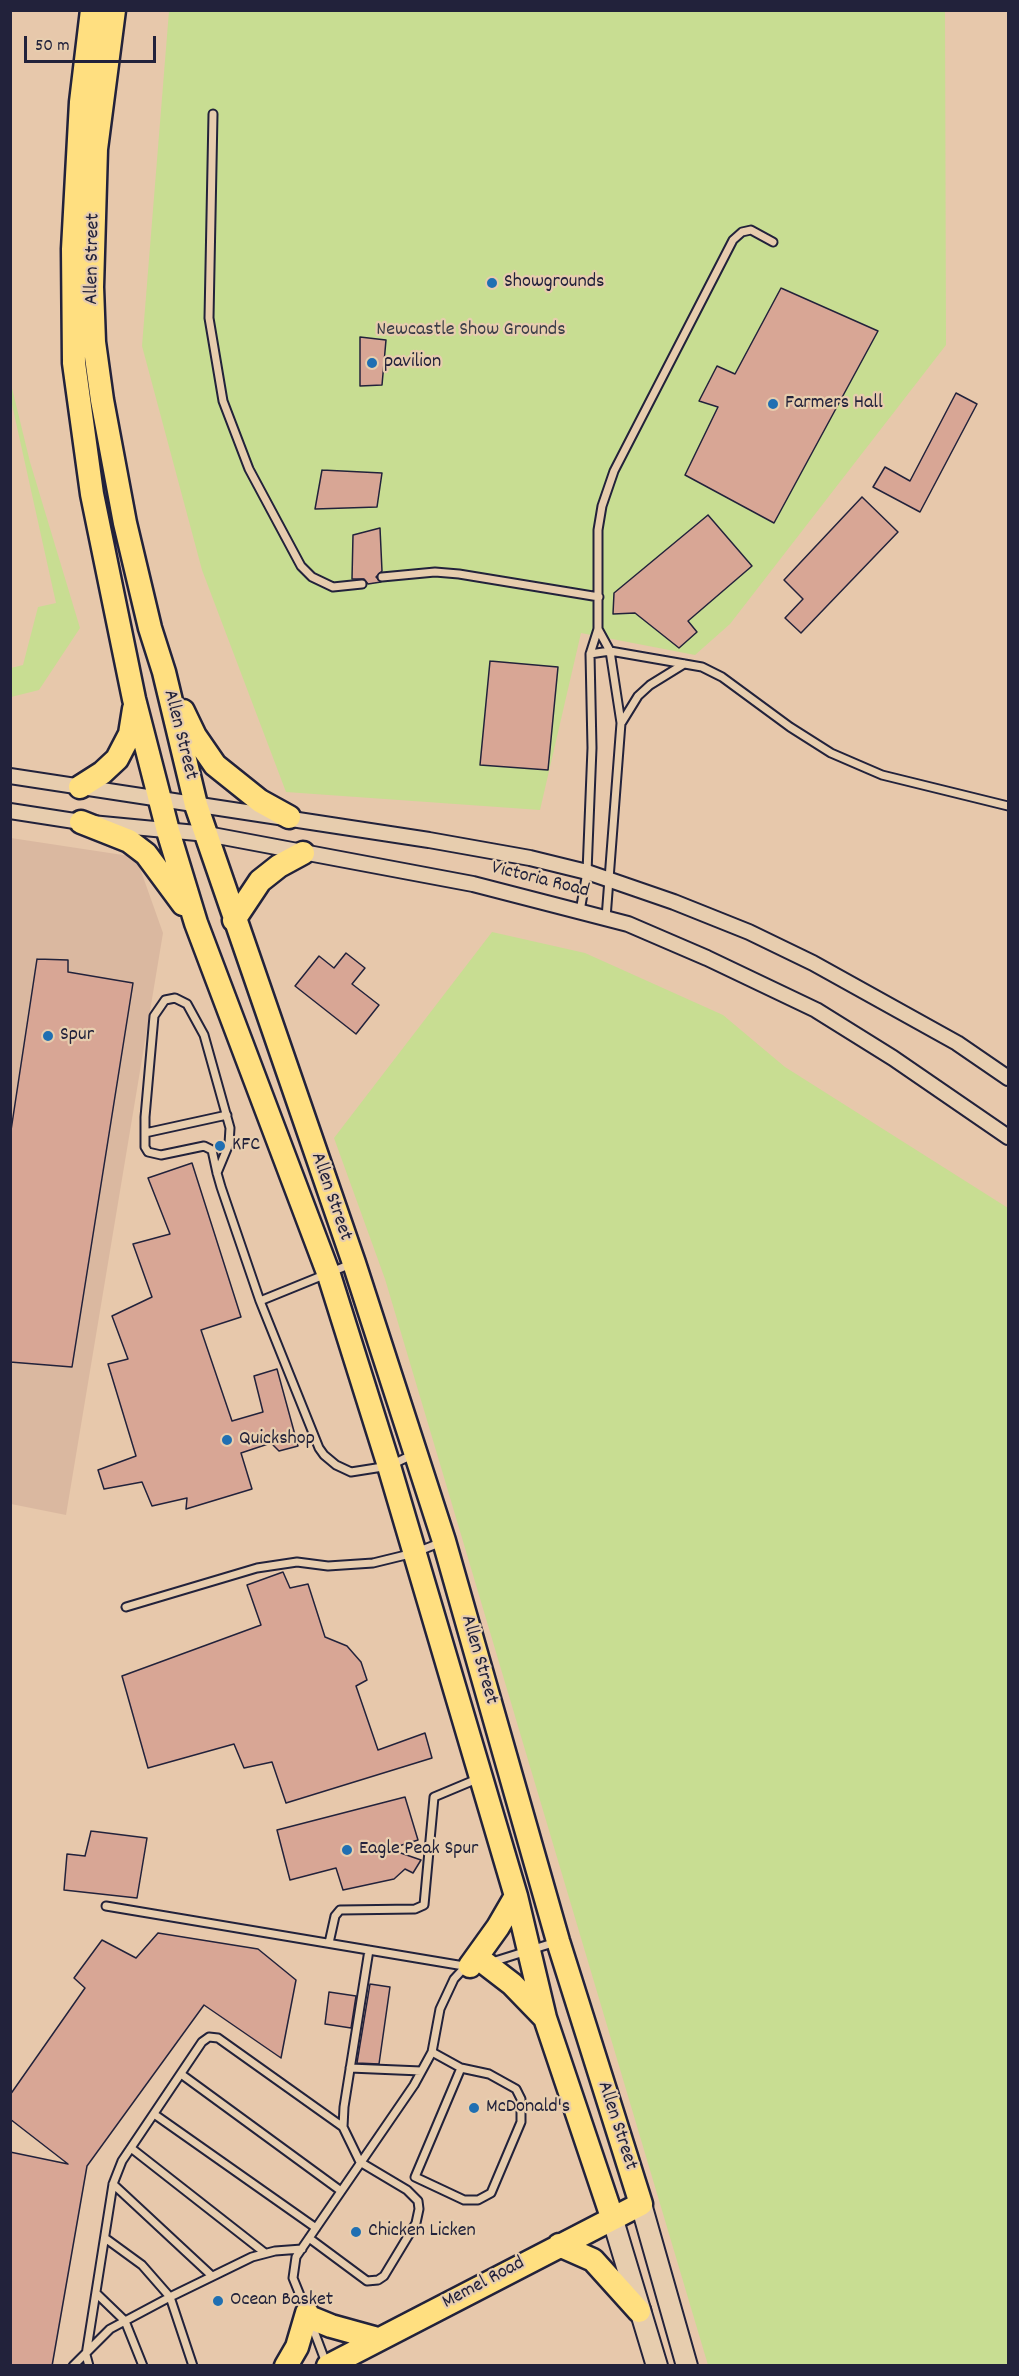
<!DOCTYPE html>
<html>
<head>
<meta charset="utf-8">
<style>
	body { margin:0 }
	#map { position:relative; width:1019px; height:2376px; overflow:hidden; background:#e7c8ab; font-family:Dekko,sans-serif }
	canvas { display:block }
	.frame { position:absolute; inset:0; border:12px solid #22223b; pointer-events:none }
	.scale { position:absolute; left:24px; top:36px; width:132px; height:27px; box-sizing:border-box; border:3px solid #22223b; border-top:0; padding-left:8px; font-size:18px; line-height:21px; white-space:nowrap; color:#22223b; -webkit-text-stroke:4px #e7cdae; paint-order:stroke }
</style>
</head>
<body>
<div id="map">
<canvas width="1019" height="2376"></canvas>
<div class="frame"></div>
<div class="scale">50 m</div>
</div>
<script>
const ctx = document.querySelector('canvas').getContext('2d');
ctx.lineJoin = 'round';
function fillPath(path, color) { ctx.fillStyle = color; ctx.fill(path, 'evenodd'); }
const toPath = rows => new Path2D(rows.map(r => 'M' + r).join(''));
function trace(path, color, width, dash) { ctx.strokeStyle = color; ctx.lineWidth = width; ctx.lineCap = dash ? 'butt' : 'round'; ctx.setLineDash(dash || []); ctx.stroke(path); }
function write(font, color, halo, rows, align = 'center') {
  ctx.font = font + ' Dekko,sans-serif'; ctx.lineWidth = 4.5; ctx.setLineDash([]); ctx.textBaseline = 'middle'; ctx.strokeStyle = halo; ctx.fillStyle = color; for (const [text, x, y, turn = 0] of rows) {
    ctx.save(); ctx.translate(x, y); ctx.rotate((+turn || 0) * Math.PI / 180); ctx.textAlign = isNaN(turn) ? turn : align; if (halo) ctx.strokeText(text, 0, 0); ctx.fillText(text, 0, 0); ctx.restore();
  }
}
fillPath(toPath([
	[11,838,136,857,163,933,66,1515,11,1504]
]), '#dab8a0');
fillPath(toPath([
	[169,11,945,11,946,345,730,624,695,655,581,633,540,810,286,792,202,570,142,346],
	[11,384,30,462,80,628,39,690,11,697,11,668,23,665,38,607,56,603,11,400],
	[492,932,585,953,723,1015,785,1067,1008,1208,1008,2365,708,2365,385,1279,334,1138]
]), '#c8dd92');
const building = toPath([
	[781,288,878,331,774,523,685,475,718,407,699,401,717,366,735,374,781,288],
	[360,337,386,340,382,385,360,386,360,337],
	[956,393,977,404,920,512,873,487,885,467,910,481,956,393],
	[322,470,382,473,377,507,315,509,322,470],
	[862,497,898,532,801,633,785,618,803,599,784,580,862,497],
	[708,515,752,566,688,621,697,632,679,648,635,613,613,614,614,593,708,515],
	[380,528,382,571,376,577,381,582,368,584,364,579,352,579,353,535,380,528],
	[490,661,558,667,548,770,480,765,490,661],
	[346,953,365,968,352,984,379,1005,356,1034,295,986,319,956,334,968,346,953],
	[37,959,68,960,68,972,133,983,72,1367,10,1362,10,1137,37,959],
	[192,1163,241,1317,201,1330,232,1421,263,1412,254,1376,277,1369,298,1446,279,1451,271,1443,241,1453,252,1489,186,1509,187,1498,152,1506,142,1482,104,1489,98,1470,136,1456,108,1364,128,1359,112,1316,152,1297,133,1244,170,1234,148,1178,192,1163],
	[283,1572,290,1588,308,1584,325,1637,347,1646,361,1662,367,1680,356,1686,378,1750,425,1733,432,1758,286,1803,272,1762,244,1768,234,1744,148,1768,122,1676,261,1625,247,1585,283,1572],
	[405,1797,418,1840,389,1849,421,1860,413,1873,405,1869,394,1879,343,1890,336,1868,290,1880,277,1830,405,1797],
	[91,1831,147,1838,137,1898,64,1890,67,1854,85,1856,91,1831],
	[158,1933,258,1949,296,1980,281,2058,204,2005,87,2166,52,2366,10,2366,10,2152,68,2164,10,2119,10,2095,85,1988,74,1978,102,1940,136,1958,158,1933],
	[370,1984,390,1987,379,2064,357,2063,370,1984],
	[329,1992,356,1996,351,2028,325,2024,329,1992]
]);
fillPath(building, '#d8a695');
trace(building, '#22223b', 1.5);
const lane = toPath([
	[213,114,209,318,223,401,249,469,301,566,312,577,333,587,362,584],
	[382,577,435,572,459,574,599,597],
	[598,629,610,651,621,723,606,918],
	[590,654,610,651,702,667,722,677,790,727,831,753,882,775,1008,806],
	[622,722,638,696,650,685,684,664],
	[580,911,587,872,592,748,590,654,598,629,598,530,602,506,614,471,733,240,742,232,751,230,773,242],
	[145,1133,227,1115],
	[217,1173,229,1144,230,1128,204,1035,187,1004,175,998,165,1000,154,1016,145,1117,145,1147,148,1152,161,1155,204,1146,212,1150,217,1173,221,1187,260,1301,319,1448,324,1455,336,1465,351,1472,389,1466,414,1454],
	[260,1301,351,1264],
	[126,1607,257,1568,297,1562,328,1566,373,1563,414,1553,442,1542],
	[106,1906,464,1966],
	[329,1943,335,1916,340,1910,415,1909,424,1905,434,1797,477,1779],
	[492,1962,556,1942],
	[432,2052,461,2068,489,2074,516,2089,521,2099,521,2122,491,2193,478,2200,464,2200,415,2177,461,2068],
	[350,2068,421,2071],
	[181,2074,341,2191],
	[154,2114,316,2228],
	[131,2148,265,2253],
	[113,2184,212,2276],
	[105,2238,142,2265,170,2297,193,2366],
	[309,2238,367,2281,378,2280,384,2276,416,2223,419,2209,418,2201,407,2190,360,2162,343,2127,344,2107,369,1950],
	[96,2293,125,2321,143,2366],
	[306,2310,293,2278,296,2257,414,2085,432,2052,440,2009,454,1979,466,1966],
	[311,2323,326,2363],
	[73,2366,110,2329,170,2297,252,2257,275,2251,302,2249],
	[89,2366,86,2355,113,2184,122,2161,202,2042,209,2037,218,2038,343,2127]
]);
const street = toPath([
	[10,776,429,840,530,858,587,872,674,902,749,932,813,963,957,1043,1008,1078],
	[10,811,81,822,207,834,473,884,628,924,707,958,816,1010,893,1058,1008,1137]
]);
const secondary = toPath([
	[641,2204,687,2366],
	[612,2217,657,2366]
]);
const primary = toPath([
	[92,10,81,102,73,249,74,363,92,494,134,699,168,831,196,923,329,1275,389,1466,516,1896,545,2018,612,2217],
	[114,10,96,149,92,287,94,342,102,400,125,523,150,628,164,672,196,805,354,1263,444,1541,558,1941,641,2204,328,2366],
	[183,711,195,736,215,765,260,801,289,817],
	[80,787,102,773,117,759,130,734,134,709],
	[81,822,129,841,146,854,183,904],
	[234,920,260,881,279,866,303,853],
	[486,1964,512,1984,544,2017],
	[470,1966,498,1927,516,1896],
	[559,2245,593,2260,639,2311],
	[309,2317,331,2326,378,2339],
	[286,2366,297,2347,307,2313]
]);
trace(lane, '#22223b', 11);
trace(street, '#22223b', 18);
trace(secondary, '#22223b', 24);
trace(primary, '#22223b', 27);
trace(lane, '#e7cdae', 7);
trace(street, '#e7cdae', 14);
trace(secondary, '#e7cdae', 20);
trace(primary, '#ffdf80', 22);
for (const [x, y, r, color] of [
	[492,283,6,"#1f6fb2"],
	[372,363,6,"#1f6fb2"],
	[773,404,6,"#1f6fb2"],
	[48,1036,6,"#1f6fb2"],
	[220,1146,6,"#1f6fb2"],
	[227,1440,6,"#1f6fb2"],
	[347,1850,6,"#1f6fb2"],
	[474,2108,6,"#1f6fb2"],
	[356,2232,6,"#1f6fb2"],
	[218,2301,6,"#1f6fb2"]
]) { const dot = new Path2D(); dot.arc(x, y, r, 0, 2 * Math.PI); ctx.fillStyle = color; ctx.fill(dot); trace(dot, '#e7cdae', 2); }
write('20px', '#22223b', '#e7cdae', [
	["Allen Street",94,259,-89],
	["Allen Street",179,735,76],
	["Victoria Road",540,881,14],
	["Allen Street",330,1197,71],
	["Allen Street",478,1660,74],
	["Allen Street",616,2126,72],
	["Memel Road",484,2284,-28]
]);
write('20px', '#22223b', '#e7cdae', [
	["Showgrounds",504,283],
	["pavilion",384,363],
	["Farmers Hall",785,404],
	["Spur",60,1036],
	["KFC",232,1146],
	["Quickshop",239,1440],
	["Eagle Peak Spur",359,1850],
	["McDonald's",486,2108],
	["Chicken Licken",368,2232],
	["Ocean Basket",230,2301]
], 'left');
write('20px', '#3b3e48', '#e7cdae', [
	["Newcastle Show Grounds",471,331]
]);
</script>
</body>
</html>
